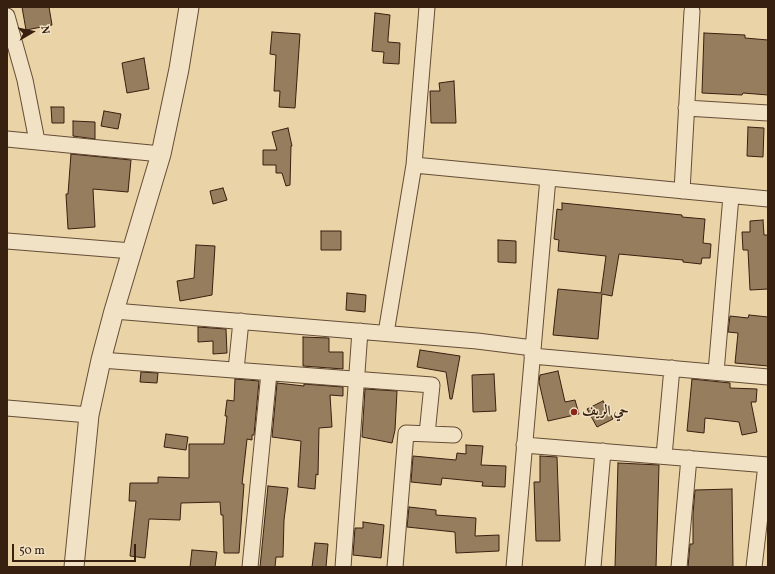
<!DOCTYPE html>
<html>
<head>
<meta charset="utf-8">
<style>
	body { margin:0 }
	#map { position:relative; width:775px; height:574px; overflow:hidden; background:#ead3a6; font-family:Vollkorn,serif }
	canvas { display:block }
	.frame { position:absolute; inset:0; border:8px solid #382010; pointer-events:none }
	.north { position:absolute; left:12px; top:12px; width:40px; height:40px; -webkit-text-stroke:3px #f1e2c5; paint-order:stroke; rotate:81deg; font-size:11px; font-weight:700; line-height:16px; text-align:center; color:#382010 }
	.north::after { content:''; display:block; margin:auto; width:14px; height:18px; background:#382010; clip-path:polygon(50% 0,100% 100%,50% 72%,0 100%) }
	.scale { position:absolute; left:12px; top:544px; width:124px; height:18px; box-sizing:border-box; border:2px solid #382010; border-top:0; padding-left:5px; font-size:12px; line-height:14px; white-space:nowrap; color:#382010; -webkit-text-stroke:3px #f1e2c5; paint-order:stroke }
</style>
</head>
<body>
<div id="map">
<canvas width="775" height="574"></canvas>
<div class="frame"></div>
<div class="north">N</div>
<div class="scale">50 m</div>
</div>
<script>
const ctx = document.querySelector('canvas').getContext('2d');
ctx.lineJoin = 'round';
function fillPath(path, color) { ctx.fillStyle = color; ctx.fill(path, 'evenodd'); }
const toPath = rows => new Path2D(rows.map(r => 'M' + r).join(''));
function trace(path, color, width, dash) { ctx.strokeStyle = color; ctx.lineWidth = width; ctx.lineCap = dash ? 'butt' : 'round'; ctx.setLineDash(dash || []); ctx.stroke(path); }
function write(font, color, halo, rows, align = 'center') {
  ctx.font = font + ' Vollkorn,Amiri,serif'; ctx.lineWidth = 3; ctx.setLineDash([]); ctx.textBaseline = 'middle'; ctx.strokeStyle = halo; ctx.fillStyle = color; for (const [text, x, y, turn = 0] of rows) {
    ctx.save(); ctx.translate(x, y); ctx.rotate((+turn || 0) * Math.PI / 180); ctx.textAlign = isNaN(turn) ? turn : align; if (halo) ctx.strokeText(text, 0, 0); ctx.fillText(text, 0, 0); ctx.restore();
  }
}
const building = toPath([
	[22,7,49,7,52,25,26,30,22,7],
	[375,13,390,15,388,39,388,42,400,43,399,64,383,63,384,52,372,51,375,13],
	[272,32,300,34,295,108,279,107,280,91,274,91,276,55,270,54,272,32],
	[704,33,745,35,745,38,768,40,768,95,743,93,742,95,702,93,704,33],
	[144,58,149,89,127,93,122,63,144,58],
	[454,81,456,123,431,123,430,91,440,91,439,83,454,81],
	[51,107,64,107,64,123,52,123,51,107],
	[104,111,121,114,118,129,101,126,104,111],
	[73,121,95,122,95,139,73,136,73,121],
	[748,127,764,128,763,157,747,156,748,127],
	[288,128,292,146,291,146,290,185,286,186,282,173,276,173,276,165,263,165,263,150,277,150,272,132,288,128],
	[71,154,131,160,128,192,93,189,95,227,68,229,66,194,68,194,71,154],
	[223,188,227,200,213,204,210,191,223,188],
	[562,203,682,215,682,217,705,219,703,243,711,244,710,258,702,258,701,264,683,262,683,260,619,254,612,296,602,294,598,339,553,335,558,289,601,293,606,256,558,251,559,240,554,239,557,209,562,210,562,203],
	[763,220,764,235,768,235,768,289,750,290,748,250,743,250,742,232,750,232,750,221,763,220],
	[321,231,341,231,341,250,321,250,321,231],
	[498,240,516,241,516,263,498,262,498,240],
	[196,245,215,246,212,295,180,301,177,281,194,278,196,245],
	[347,293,366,295,365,312,346,310,347,293],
	[749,315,768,317,768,366,735,363,738,333,728,332,730,316,748,318,749,315],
	[198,327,226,329,227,353,213,354,213,341,198,342,198,327],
	[303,337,329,338,329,352,343,352,343,369,303,366,303,337],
	[420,350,460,356,452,399,450,399,446,372,417,367,420,350],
	[558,371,565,402,575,400,579,414,548,421,539,382,540,375,558,371],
	[141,372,158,373,157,383,140,382,141,372],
	[494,374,496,411,473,412,472,375,494,374],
	[235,379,259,381,254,435,252,435,252,440,247,439,242,484,244,484,239,553,224,553,223,515,221,515,220,502,181,503,180,520,149,519,145,558,130,556,136,501,129,501,130,483,158,483,158,477,189,478,189,444,224,444,227,416,225,416,227,400,234,401,235,379],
	[692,379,730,383,730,388,757,389,756,402,751,402,757,432,742,435,739,422,705,418,704,433,687,431,692,379],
	[277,383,304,386,304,384,343,387,343,396,330,395,332,427,319,428,318,475,316,474,315,489,298,487,301,441,272,437,277,383],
	[365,389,397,391,395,430,392,443,362,437,365,389],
	[603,401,613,419,597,427,587,409,603,401],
	[166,434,188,437,186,450,164,447,166,434],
	[466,445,483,446,481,465,506,466,505,487,482,486,483,482,442,478,441,485,411,482,413,456,456,460,457,453,466,454,466,445],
	[540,456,557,457,560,541,536,541,534,482,540,482,540,456],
	[618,463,659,465,656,567,615,567,618,463],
	[268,486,288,488,284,520,283,557,276,557,275,567,260,567,268,486],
	[732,489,733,567,688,567,690,544,693,544,693,514,695,490,732,489],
	[409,507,436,510,436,515,476,518,475,536,499,535,499,551,456,553,455,532,407,527,409,507],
	[363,522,384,525,381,558,353,555,355,528,363,528,363,522],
	[315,543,328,544,326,567,312,567,315,543],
	[192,550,217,552,215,567,190,567,192,550]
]);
fillPath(building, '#957d5e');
trace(building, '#382010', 1);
const minor = toPath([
	[7,16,25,80,37,141],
	[686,108,768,113],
	[7,139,161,154],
	[414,165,768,199],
	[682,191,692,11],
	[7,241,132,251],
	[114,311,477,341,533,348],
	[386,333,414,165,427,7],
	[532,356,768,377],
	[101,360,432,385,427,434],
	[236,370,241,321],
	[716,372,731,196],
	[7,408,89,415],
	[524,445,768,465],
	[664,456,672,368],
	[250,567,269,373],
	[343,567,360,331],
	[395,567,406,433,454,435],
	[514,567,548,178],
	[593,567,603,451],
	[679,567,689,458],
	[754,567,766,465]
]);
const tertiary = toPath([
	[74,567,89,415,101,360,114,311,161,154,179,69,189,7]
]);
trace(minor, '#644d36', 17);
trace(tertiary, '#644d36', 21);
trace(minor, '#f1e2c5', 15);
trace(tertiary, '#f1e2c5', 19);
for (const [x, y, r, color] of [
	[574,412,4,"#8f2418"]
]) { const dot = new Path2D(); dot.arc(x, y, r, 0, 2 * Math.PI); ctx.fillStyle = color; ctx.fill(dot); trace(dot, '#f1e2c5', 1.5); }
write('bold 14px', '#382010', '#f1e2c5', [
	["حي الريف",582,412]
], 'left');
</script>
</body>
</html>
